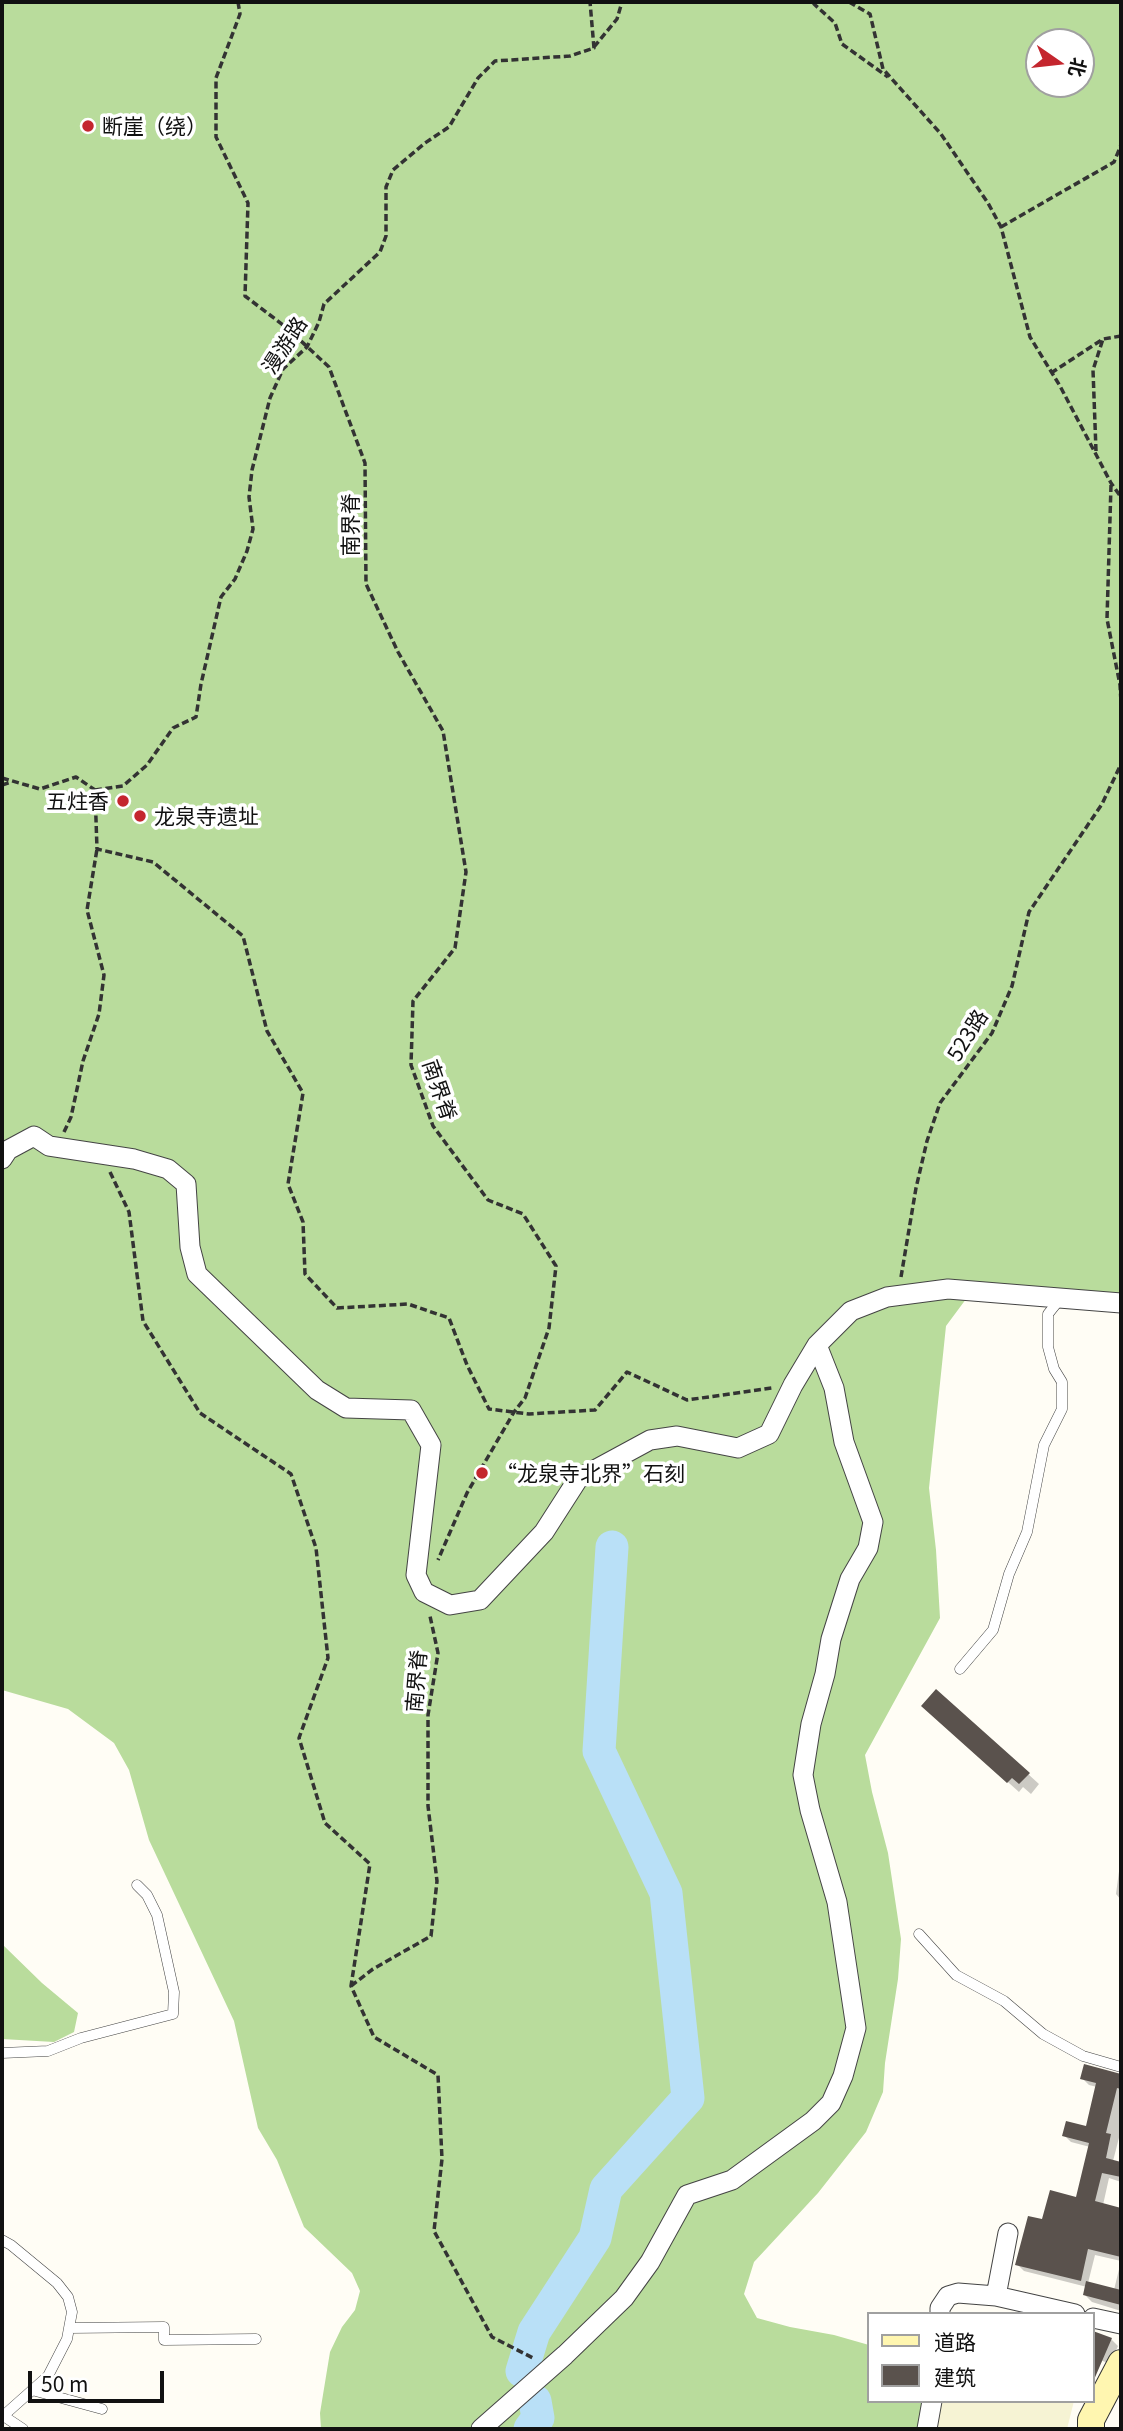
<!DOCTYPE html>
<html>
<head>
<meta charset="utf-8">
<style>
	body { margin:0 }
	#map { position:relative; width:1123px; height:2431px; overflow:hidden; background:#fffdf5; font-family:Georgia,"Noto Sans SC",serif }
	canvas { display:block }
	.frame { position:absolute; inset:0; border:4px solid #111; pointer-events:none }
	.legend { position:absolute; left:867px; top:2312px; width:228px; height:91px; box-sizing:border-box; background:#fff; border:2px solid #a0a0a0; margin:0; padding:9px 12px; list-style:none; font-size:21px; color:#111 }
	.legend li { display:flex; align-items:center; gap:14px; height:35px }
	.legend b { width:35px; border:2px solid #a0a0a0 }
	.north { position:absolute; left:1025px; top:28px; width:70px; height:70px; box-sizing:border-box; background:#fff; border:2px solid #a0a0a0; border-radius:50%; rotate:104deg; font-size:19px; font-weight:700; line-height:28px; text-align:center; color:#111 }
	.north::after { content:''; display:block; margin:auto; width:24px; height:32px; background:#c4262e; clip-path:polygon(50% 0,100% 100%,50% 72%,0 100%) }
	.scale { position:absolute; left:28px; top:2371px; width:136px; height:32px; box-sizing:border-box; border:4px solid #111; border-top:0; padding-left:9px; font-size:21px; line-height:24px; white-space:nowrap; color:#111; -webkit-text-stroke:5px #fff; paint-order:stroke }
</style>
</head>
<body>
<div id="map">
<canvas width="1123" height="2431"></canvas>
<div class="frame"></div>
<ul class="legend">
<li><b style="height:9px;background:#fff6b0"></b>道路</li>
<li><b style="height:19px;background:#5a524d"></b>建筑</li>
</ul>
<div class="north">北</div>
<div class="scale">50 m</div>
</div>
<script>
const ctx = document.querySelector('canvas').getContext('2d');
ctx.lineJoin = 'round';
function fillPath(path, color) { ctx.fillStyle = color; ctx.fill(path, 'evenodd'); }
const toPath = rows => new Path2D(rows.map(r => 'M' + r).join(''));
function trace(path, color, width, dash) { ctx.strokeStyle = color; ctx.lineWidth = width; ctx.lineCap = dash ? 'butt' : 'round'; ctx.setLineDash(dash || []); ctx.stroke(path); }
function write(font, color, halo, rows, align = 'center') {
  ctx.font = font + ' Georgia,"Noto Sans SC",serif'; ctx.lineWidth = 7; ctx.setLineDash([]); ctx.textBaseline = 'middle'; ctx.strokeStyle = halo; ctx.fillStyle = color; for (const [text, x, y, turn = 0] of rows) {
    ctx.save(); ctx.translate(x, y); ctx.rotate((+turn || 0) * Math.PI / 180); ctx.textAlign = isNaN(turn) ? turn : align; if (halo) ctx.strokeText(text, 0, 0); ctx.fillText(text, 0, 0); ctx.restore();
  }
}
fillPath(toPath([
	[936,2401,1074,2401,1067,2429,933,2429]
]), '#f6f3d4');
fillPath(toPath([
	[2,2,1121,2,1121,1295,972,1291,946,1326,929,1488,936,1550,940,1618,865,1755,872,1792,888,1853,901,1939,898,1979,885,2063,883,2092,866,2132,818,2193,754,2262,744,2294,757,2318,790,2327,834,2335,869,2345,869,2401,929,2401,928,2429,321,2429,320,2413,330,2352,342,2327,355,2310,360,2291,352,2273,304,2227,277,2160,258,2128,234,2021,149,1840,129,1770,114,1743,68,1709,2,1690],
	[1039,42,1081,42,1081,84,1039,84],
	[2,1944,42,1983,78,2013,74,2032,54,2042,2,2039]
]), '#b9dc9c');
fillPath(toPath([
	[934,1716,1028,1774,1039,1784,1031,1794,1023,1787,1019,1792],
	[1121,1856,1121,1900,1116,1894],
	[1085,2066,1121,2075,1121,2130,1113,2161,1121,2164,1121,2182,1109,2178,1103,2205,1121,2209,1121,2311,1092,2302,1085,2295,1087,2287,1024,2271,1017,2264,1043,2221,1077,2199,1090,2147,1071,2142,1064,2135,1087,2128,1097,2087,1089,2085,1082,2078],
	[1095,2255,1121,2261,1114,2290,1088,2283],
	[1111,2339,1118,2346,1110,2364,1093,2357]
]), '#0003');
trace(toPath([
	[522,2371,534,2332,595,2238,606,2189,688,2098,666,1893,599,1751,612,1547],
	[530,2429,538,2418,535,2401]
]), '#b9e0f7', 33);
fillPath(toPath([
	[936,1689,1030,1773,1019,1784,1012,1778,1007,1783,921,1706],
	[1084,2064,1121,2074,1121,2089,1117,2088,1106,2133,1111,2134,1106,2158,1121,2162,1121,2177,1102,2173,1095,2201,1121,2208,1121,2257,1088,2249,1081,2281,1015,2265,1028,2216,1042,2219,1050,2190,1076,2197,1089,2143,1062,2136,1066,2121,1086,2126,1096,2083,1080,2079],
	[1086,2281,1121,2290,1121,2305,1083,2295],
	[1093,2331,1112,2338,1093,2382]
]), '#5a524d');
const lane = toPath([
	[960,1669,993,1630,1009,1574,1027,1532,1044,1445,1062,1409,1062,1382,1054,1369,1048,1347,1048,1314,1060,1299],
	[919,1934,956,1975,1004,2001,1043,2034,1083,2056,1121,2067],
	[2,2053,48,2051,81,2038,173,2014,174,1992,157,1915,147,1895,137,1885],
	[2,2240,11,2245,57,2283,68,2297,72,2312,67,2339,48,2376,2,2417],
	[69,2328,164,2327,164,2340,256,2339],
	[32,2390,102,2409],
	[2,2415,23,2429]
]);
const street = toPath([
	[2,1159,8,1150,34,1136,49,1146,134,1159,168,1169,186,1184,190,1247,197,1274,317,1390,346,1408,411,1410,431,1445,416,1575,424,1592,450,1605,480,1600,544,1532,578,1479,650,1440,677,1436,738,1448,769,1434,793,1385,817,1345,851,1311,887,1297,948,1289,1121,1303],
	[996,2296,1008,2233],
	[940,2314,940,2308,948,2296,958,2293,996,2296,1075,2314],
	[1093,2318,1121,2324],
	[481,2429,565,2355,624,2298,650,2262,687,2195,732,2180,813,2121,831,2103,843,2076,856,2028,837,1902,810,1810,803,1775,811,1724,825,1674,831,1639,850,1579,868,1548,873,1522,844,1442,834,1388,817,1345],
	[927,2429,932,2401]
]);
const secondary = toPath([
	[1091,2429,1091,2420,1121,2363]
]);
trace(lane, '#444', 11);
trace(street, '#444', 21);
trace(secondary, '#333', 28);
trace(toPath([
	[238,2,240,14,216,78,216,137,248,203,245,296,287,328,329,367,365,463,366,584,398,652,443,731,466,872,455,948,413,1001,411,1065,433,1126,488,1200,523,1214,556,1266,549,1328,525,1398,514,1412,467,1493,438,1560],
	[814,2,814,4,835,23,842,44,888,77],
	[849,2,870,14,883,69,941,134,988,203,1001,227,1030,337,1060,386,1111,483,1121,497],
	[594,47,617,19,622,2],
	[1001,227,1114,162,1121,145],
	[1051,373,1103,339,1121,336],
	[1096,451,1093,370,1103,339],
	[1111,485,1107,619,1120,685,1121,702],
	[2,778,40,789,76,777,95,790,97,849,153,862,243,936,267,1031,303,1093,288,1184,303,1222,305,1274,337,1308,408,1304,449,1318,467,1365,489,1409,529,1414,595,1410,627,1372,687,1400,772,1388],
	[2,785,11,782],
	[95,790,123,786,147,765,173,728,196,717,201,684,221,597,235,579,247,551,253,529,249,497,252,470,270,398,283,369,307,347,319,322,324,304,380,252,386,236,386,187,393,170,425,143,449,127,478,78,495,61,570,56,594,48,590,2],
	[64,1132,71,1117,83,1061,99,1014,104,975,87,910,97,849],
	[110,1172,129,1212,143,1321,200,1413,291,1474,316,1548,328,1658,299,1738,325,1823,370,1864,351,1986,374,2037,438,2075,442,2159,434,2231,492,2337,533,2358],
	[901,1277,916,1188,927,1141,940,1103,992,1033,1012,986,1029,912,1102,804,1121,764],
	[351,1986,373,1969,431,1936,437,1881,428,1806,428,1715,438,1653,430,1616]
]), '#333', 3.5, [7, 3.5]);
trace(lane, '#fff', 10);
trace(street, '#fff', 19);
trace(secondary, '#fff6b0', 26);
for (const [x, y, r, color] of [
	[88,126,7,"#c4262e"],
	[123,801,7,"#c4262e"],
	[140,816,7,"#c4262e"],
	[482,1473,7,"#c4262e"]
]) { const dot = new Path2D(); dot.arc(x, y, r, 0, 2 * Math.PI); ctx.fillStyle = color; ctx.fill(dot); trace(dot, '#fff', 2.5); }
write('21px', '#111', '#fff', [
	["断崖（绕）",102,126],
	["五炷香",109,801,"right"],
	["龙泉寺遗址",154,816],
	["“龙泉寺北界”石刻",496,1473]
], 'left');
write('21px', '#111', '#fff', [
	["漫游路",284,345,-57],
	["南界脊",350,525,-90],
	["523路",967,1035,-58],
	["南界脊",440,1090,71],
	["南界脊",416,1681,-85]
]);
</script>
</body>
</html>
